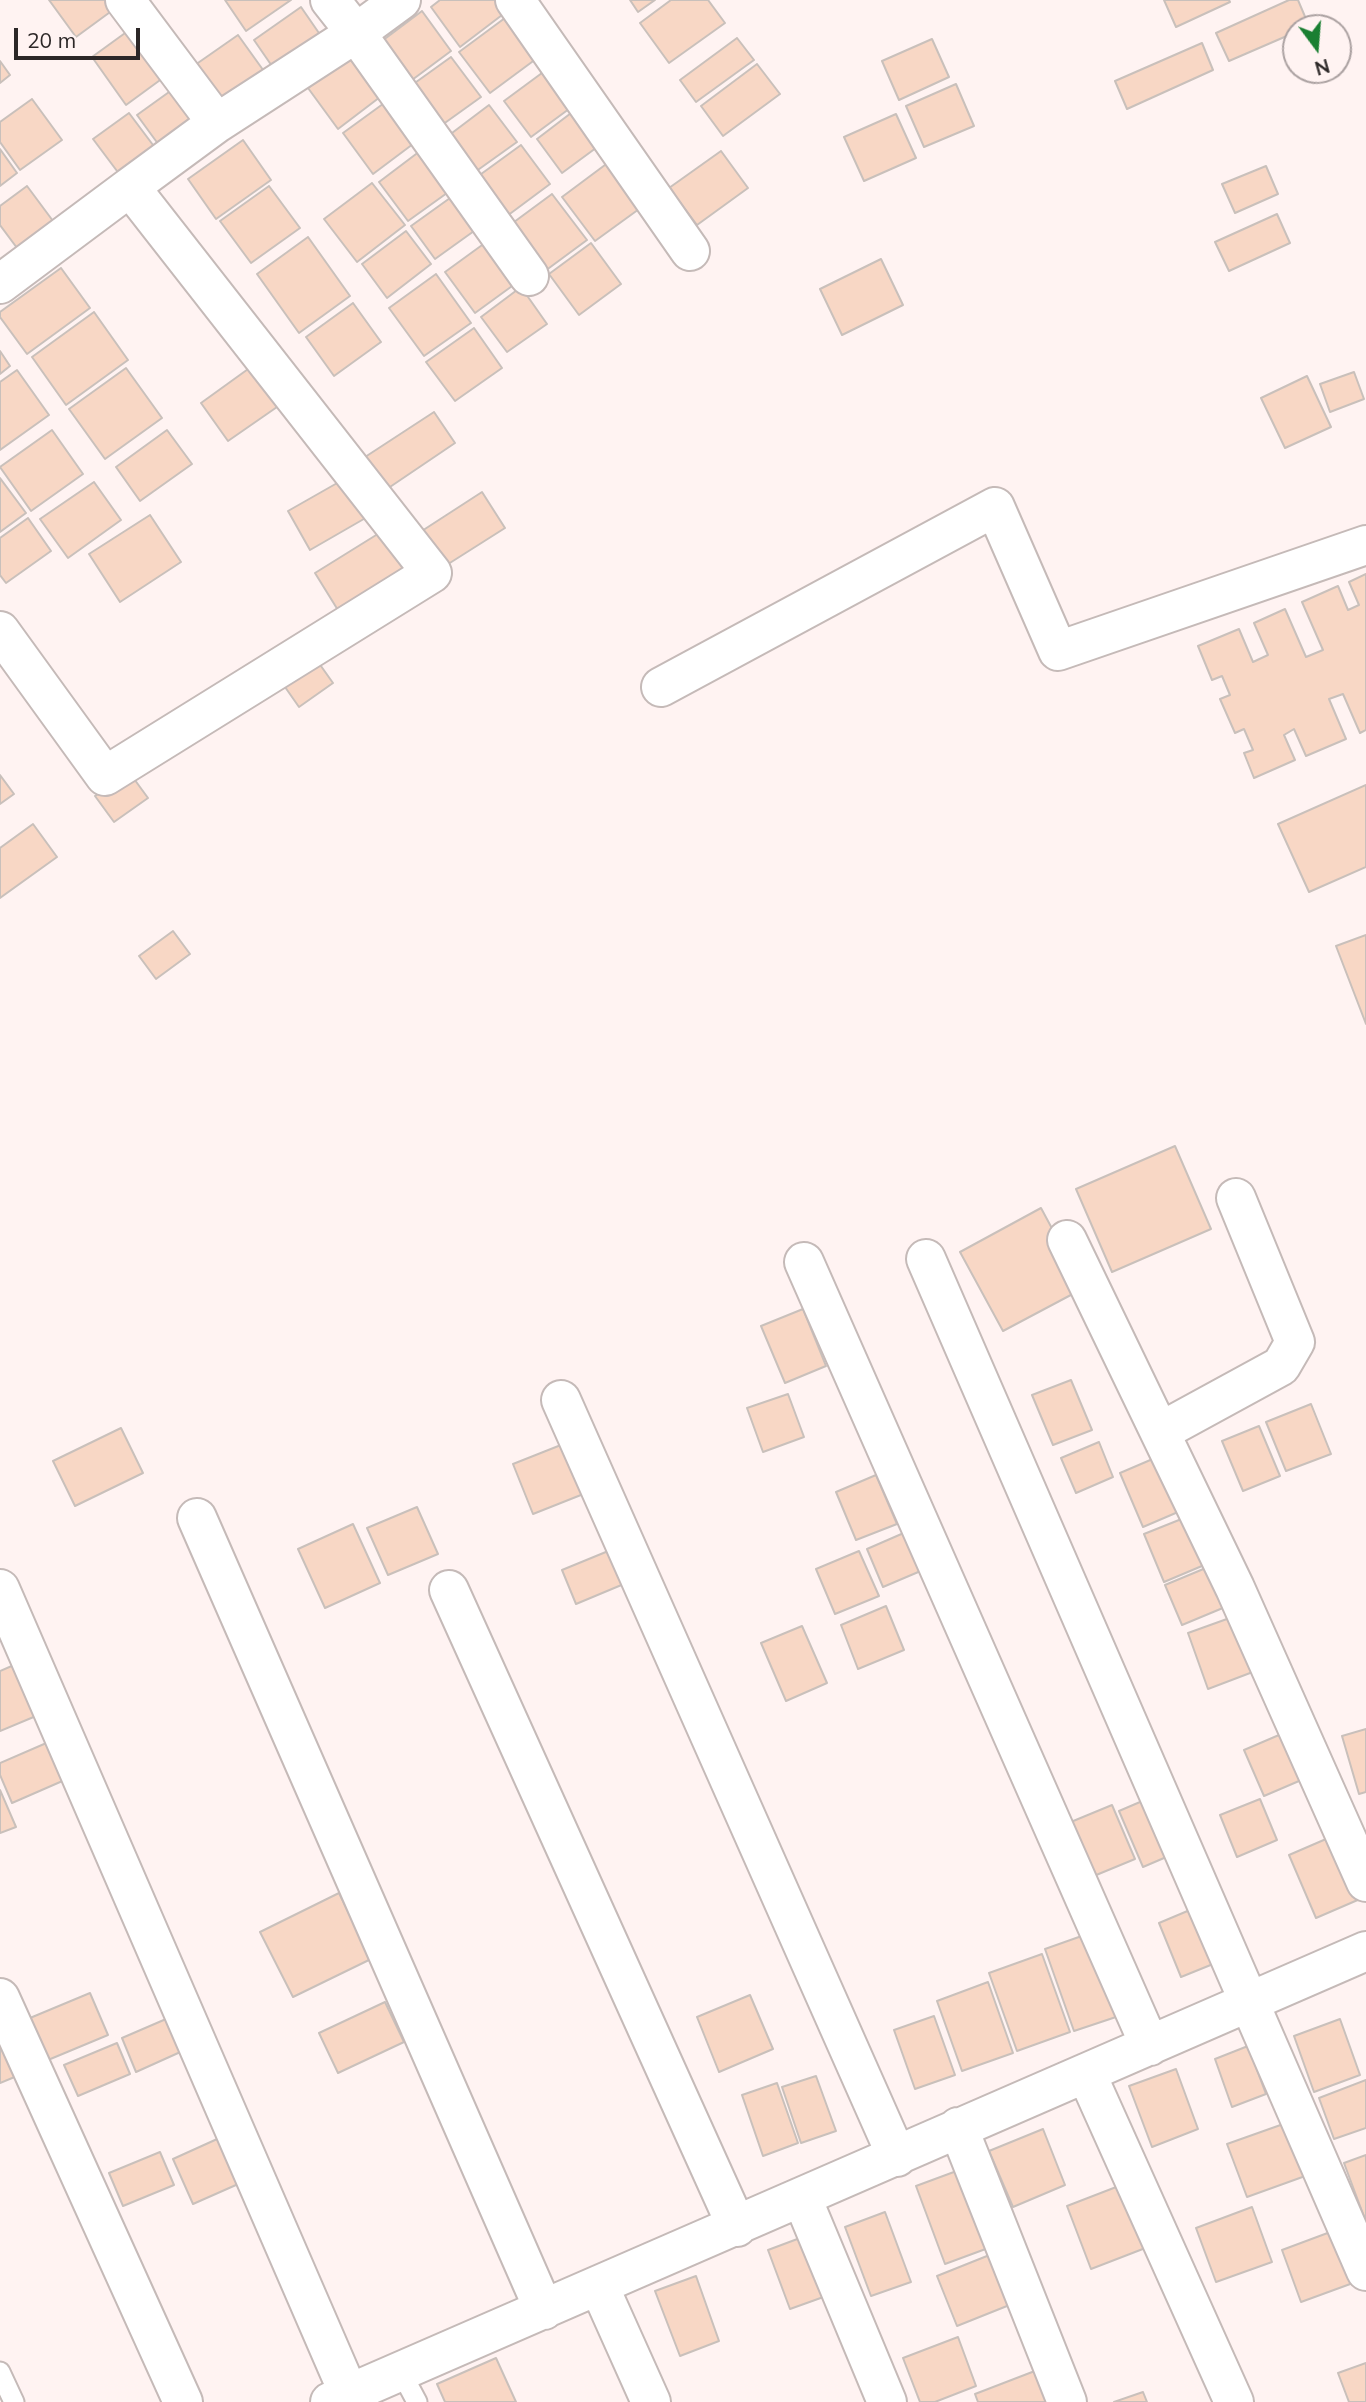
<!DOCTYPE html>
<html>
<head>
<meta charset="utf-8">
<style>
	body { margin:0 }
	#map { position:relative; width:1366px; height:2402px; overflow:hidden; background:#fff3f2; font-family:Mulish,sans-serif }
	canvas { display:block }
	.north { position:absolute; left:1282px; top:14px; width:70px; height:70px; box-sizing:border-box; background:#fff3f2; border:2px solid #aba1a1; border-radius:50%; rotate:164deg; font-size:19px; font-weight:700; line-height:28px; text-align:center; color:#2c2727 }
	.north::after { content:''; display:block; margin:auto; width:24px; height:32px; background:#1a7f32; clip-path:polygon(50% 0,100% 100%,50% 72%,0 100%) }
	.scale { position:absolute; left:14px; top:28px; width:126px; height:32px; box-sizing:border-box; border:4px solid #2c2727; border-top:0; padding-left:9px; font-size:21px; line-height:24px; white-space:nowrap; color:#2c2727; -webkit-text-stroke:5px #fff3f2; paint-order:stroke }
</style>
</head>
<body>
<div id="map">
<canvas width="1366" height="2402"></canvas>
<div class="north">N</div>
<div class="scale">20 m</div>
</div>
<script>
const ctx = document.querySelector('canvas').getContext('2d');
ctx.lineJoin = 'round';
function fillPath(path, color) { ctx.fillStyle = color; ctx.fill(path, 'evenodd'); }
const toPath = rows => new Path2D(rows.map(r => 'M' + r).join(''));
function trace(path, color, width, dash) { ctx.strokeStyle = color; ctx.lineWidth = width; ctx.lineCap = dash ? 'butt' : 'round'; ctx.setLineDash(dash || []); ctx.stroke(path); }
const building = toPath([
	[49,0,112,0,117,7,76,37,49,0],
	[225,0,291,0,246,31,225,0],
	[440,0,497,0,506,12,460,47,431,7,440,0],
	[630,0,655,0,638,12,630,0],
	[671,0,708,0,725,23,669,63,640,23,671,0],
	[1164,0,1229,0,1230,2,1176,27,1164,0],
	[1289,0,1298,0,1309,26,1296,28,1296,32,1229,61,1216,33,1289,0],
	[301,7,321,36,274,69,254,40,301,7],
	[422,11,451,51,412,80,382,41,422,11],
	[509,15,540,56,490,93,459,52,509,15],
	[132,28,167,75,126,105,92,57,132,28],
	[238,35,266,74,223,104,195,65,238,35],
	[737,38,754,60,696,102,680,80,737,38],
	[932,39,949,77,899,100,882,61,932,39],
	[1202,43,1213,70,1127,109,1115,81,1202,43],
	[354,55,384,94,338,129,308,88,354,55],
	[451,57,481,97,442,125,412,85,451,57],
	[0,61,10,75,0,83,0,61],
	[757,64,780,94,723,136,701,106,757,64],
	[546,70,573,106,531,137,504,101,546,70],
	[956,84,974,126,924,147,906,106,956,84],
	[176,87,203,123,164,152,137,115,176,87],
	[32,99,62,140,20,170,0,142,0,122,32,99],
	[387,101,417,141,373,174,343,133,387,101],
	[489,105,517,142,475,172,448,136,489,105],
	[575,110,600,145,562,173,537,139,575,110],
	[129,113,156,149,120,175,93,139,129,113],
	[896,114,916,158,864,181,844,137,896,114],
	[243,140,271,180,216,219,188,179,243,140],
	[521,145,550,184,507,216,477,177,521,145],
	[424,148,454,188,408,221,379,182,424,148],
	[0,149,17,173,0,186,0,149],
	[721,151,748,188,697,225,669,188,721,151],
	[613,159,646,204,595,241,562,197,613,159],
	[1266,166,1278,194,1235,213,1222,184,1266,166],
	[372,183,405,225,357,262,324,219,372,183],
	[27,186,56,225,20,252,0,225,0,206,27,186],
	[269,186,300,228,251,263,220,221,269,186],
	[457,193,481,226,435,259,411,226,457,193],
	[552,194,587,240,545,271,510,225,552,194],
	[1277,214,1290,243,1229,271,1215,242,1277,214],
	[406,231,431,264,387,298,362,264,406,231],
	[308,237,350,296,299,333,257,274,308,237],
	[489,240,519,281,475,313,445,272,489,240],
	[591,243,621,284,579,315,549,274,591,243],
	[881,259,903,305,842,335,820,289,881,259],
	[61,268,90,308,27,354,0,317,0,312,61,268],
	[436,274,471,323,424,356,389,308,436,274],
	[521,287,547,324,507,352,481,317,521,287],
	[353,303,381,342,334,376,306,337,353,303],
	[94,312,128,360,66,405,32,357,94,312],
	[474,328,502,368,455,401,426,362,474,328],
	[0,351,10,366,0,374,0,351],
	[262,359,290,398,228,441,201,403,262,359],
	[126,368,162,418,105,459,69,409,126,368],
	[17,370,49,415,0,450,0,382,17,370],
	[1354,372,1364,399,1330,412,1320,384,1354,372],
	[1307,376,1331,427,1285,448,1261,398,1307,376],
	[434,412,455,443,384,491,362,459,434,412],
	[52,430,83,474,31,511,0,467,52,430],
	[167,430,192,464,140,501,116,467,167,430],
	[0,478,26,513,0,532,0,478],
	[346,478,369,516,310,550,288,511,346,478],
	[94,482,121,520,68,558,40,519,94,482],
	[482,492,505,528,434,573,411,538,482,492],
	[150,515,181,562,120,602,89,554,150,515],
	[28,518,51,551,6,583,0,575,0,538,28,518],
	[381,532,407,575,341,615,315,573,381,532],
	[1366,574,1366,730,1360,733,1343,694,1329,699,1346,739,1306,756,1294,729,1284,735,1295,760,1254,778,1244,753,1253,750,1244,729,1235,733,1220,699,1230,695,1222,676,1212,680,1198,646,1239,629,1253,662,1268,655,1254,623,1285,609,1306,657,1323,650,1302,602,1338,586,1348,610,1359,605,1349,582,1366,574],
	[311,652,333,683,299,707,278,677,311,652],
	[129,772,148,798,114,822,95,796,129,772],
	[0,775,14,794,0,804,0,775],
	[1366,785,1366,867,1309,892,1278,824,1366,785],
	[33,824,57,857,0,898,0,848,33,824],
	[173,931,190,954,156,979,139,956,173,931],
	[1366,935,1366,1024,1336,946,1366,935],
	[1175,1146,1211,1229,1112,1272,1076,1189,1175,1146],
	[1041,1208,1084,1288,1003,1331,960,1252,1041,1208],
	[803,1309,826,1366,785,1383,761,1326,803,1309],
	[1071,1380,1092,1430,1053,1445,1032,1395,1071,1380],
	[788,1394,804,1437,763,1452,747,1408,788,1394],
	[1311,1404,1331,1454,1286,1471,1266,1422,1311,1404],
	[1259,1426,1280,1476,1243,1491,1222,1441,1259,1426],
	[121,1428,143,1473,75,1506,53,1461,121,1428],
	[571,1441,591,1491,533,1514,513,1464,571,1441],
	[1099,1442,1113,1477,1076,1493,1061,1458,1099,1442],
	[1162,1455,1185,1509,1143,1527,1120,1473,1162,1455],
	[876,1475,897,1524,856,1540,836,1492,876,1475],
	[417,1507,438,1554,388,1575,367,1528,417,1507],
	[1189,1516,1209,1563,1164,1582,1144,1534,1189,1516],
	[353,1524,380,1583,325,1608,298,1549,353,1524],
	[906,1532,923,1570,883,1587,867,1549,906,1532],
	[618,1547,631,1581,576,1604,562,1570,618,1547],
	[859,1551,879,1596,835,1614,816,1569,859,1551],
	[1213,1565,1230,1605,1182,1625,1165,1585,1213,1565],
	[886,1606,904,1650,858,1669,841,1625,886,1606],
	[1238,1615,1258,1670,1208,1689,1188,1633,1238,1615],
	[802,1626,827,1683,786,1701,761,1643,802,1626],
	[14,1665,36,1716,0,1731,0,1671,14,1665],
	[1366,1729,1366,1792,1359,1794,1342,1736,1366,1729],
	[1286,1732,1306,1778,1264,1796,1244,1750,1286,1732],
	[51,1741,67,1779,12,1803,0,1775,0,1763,51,1741],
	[0,1790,16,1827,0,1833,0,1790],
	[1154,1796,1178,1852,1143,1867,1119,1811,1154,1796],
	[1260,1799,1277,1840,1237,1857,1220,1815,1260,1799],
	[1112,1805,1135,1859,1089,1878,1066,1824,1112,1805],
	[1333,1836,1360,1899,1316,1918,1289,1855,1333,1836],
	[339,1893,371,1959,293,1997,260,1932,339,1893],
	[1197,1907,1218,1962,1181,1977,1159,1923,1197,1907],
	[1093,1932,1122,2015,1074,2031,1045,1949,1093,1932],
	[1042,1954,1070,2032,1017,2051,989,1973,1042,1954],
	[988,1982,1013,2053,962,2071,937,2001,988,1982],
	[90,1993,108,2035,48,2060,30,2018,90,1993],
	[750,1995,773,2049,719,2072,697,2017,750,1995],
	[385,2002,404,2042,338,2073,319,2033,385,2002],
	[173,2016,187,2049,136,2072,122,2038,173,2016],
	[934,2016,955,2075,915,2089,894,2030,934,2016],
	[1340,2019,1360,2075,1314,2092,1294,2036,1340,2019],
	[0,2037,17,2076,0,2083,0,2037],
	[117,2043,130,2074,78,2096,64,2065,117,2043],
	[1248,2046,1266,2094,1232,2107,1215,2059,1248,2046],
	[1176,2069,1198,2129,1152,2147,1129,2086,1176,2069],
	[816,2076,836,2131,801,2143,782,2087,816,2076],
	[1366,2080,1366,2128,1334,2139,1319,2098,1366,2080],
	[777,2083,798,2143,763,2156,742,2095,777,2083],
	[1289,2122,1308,2175,1247,2197,1227,2144,1289,2122],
	[1043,2129,1065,2185,1013,2207,989,2151,1043,2129],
	[226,2135,245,2181,193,2204,173,2159,226,2135],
	[160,2152,174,2185,123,2206,109,2173,160,2152],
	[1366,2155,1366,2222,1344,2163,1366,2155],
	[962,2169,991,2247,945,2264,916,2186,962,2169],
	[1124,2184,1148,2247,1091,2269,1067,2206,1124,2184],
	[1252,2207,1272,2262,1216,2282,1196,2228,1252,2207],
	[885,2212,911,2282,871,2296,845,2227,885,2212],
	[1333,2231,1353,2283,1301,2302,1282,2250,1333,2231],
	[808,2235,829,2295,790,2309,768,2250,808,2235],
	[992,2254,1012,2304,957,2326,937,2276,992,2254],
	[696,2276,719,2341,680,2356,655,2291,696,2276],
	[958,2337,976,2386,935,2402,920,2402,903,2358,958,2337],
	[496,2358,516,2402,445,2402,437,2384,496,2358],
	[1366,2363,1366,2402,1349,2402,1338,2373,1366,2363],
	[1040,2369,1052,2402,978,2402,975,2394,1040,2369],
	[1143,2392,1147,2402,1114,2402,1143,2392]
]);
fillPath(building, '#f8d7c5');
trace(building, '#c9c0bb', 2);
const lane = toPath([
	[0,2372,14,2402],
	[401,2372,417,2402]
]);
const street = toPath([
	[125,0,217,123],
	[401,0,356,33,529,276],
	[515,0,690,251],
	[130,187,217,123,356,33,330,0],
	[0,284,130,187,432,573,105,776,0,631],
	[661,687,995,507,1058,651,1366,545],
	[1067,1240,1235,1588,1366,1882],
	[926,1259,1366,2271],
	[804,1262,1150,2046],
	[561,1400,897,2157],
	[1160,1432,1281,1366,1295,1342,1236,1198],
	[197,1518,544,2310],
	[0,1589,349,2394],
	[449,1590,737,2227],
	[0,1998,183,2402],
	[1087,2075,1234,2402],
	[958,2127,1067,2402],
	[802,2198,887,2402],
	[599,2286,651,2402],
	[330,2402,1366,1951]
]);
trace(lane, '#c5bab8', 23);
trace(street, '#c5bab8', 42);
trace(lane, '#fff', 19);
trace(street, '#fff', 38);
</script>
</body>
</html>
